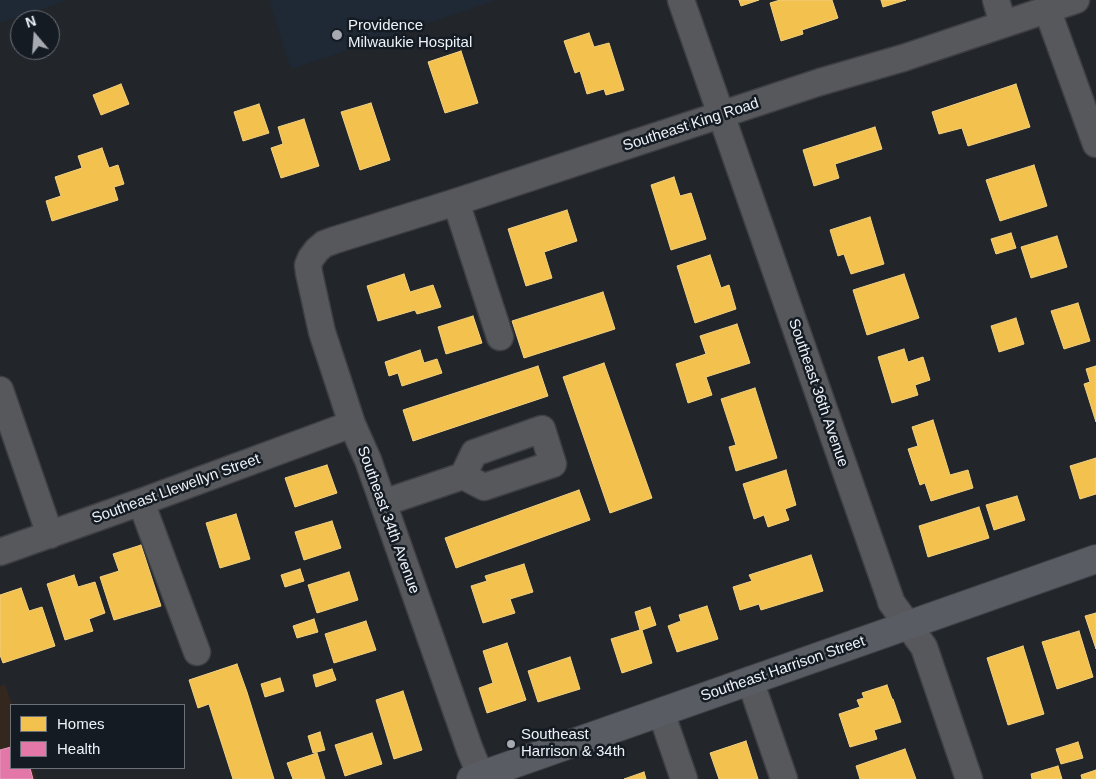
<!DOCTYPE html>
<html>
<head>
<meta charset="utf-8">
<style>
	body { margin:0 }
	#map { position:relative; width:1096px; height:779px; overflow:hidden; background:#22252a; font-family:Helvetica,sans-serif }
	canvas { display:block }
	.legend { position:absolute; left:10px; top:704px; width:175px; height:65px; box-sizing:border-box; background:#151b23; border:1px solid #6c7179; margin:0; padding:6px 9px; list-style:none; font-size:15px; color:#eef2f9 }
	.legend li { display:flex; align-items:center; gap:10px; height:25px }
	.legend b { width:25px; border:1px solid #6c7179 }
	.north { position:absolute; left:10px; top:10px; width:50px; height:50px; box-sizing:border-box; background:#151b23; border:1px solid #6c7179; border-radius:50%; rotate:342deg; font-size:14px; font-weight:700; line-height:20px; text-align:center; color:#eef2f9 }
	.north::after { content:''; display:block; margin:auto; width:18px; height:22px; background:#a7aab1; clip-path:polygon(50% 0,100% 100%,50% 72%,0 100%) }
</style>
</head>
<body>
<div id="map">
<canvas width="1096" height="779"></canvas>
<ul class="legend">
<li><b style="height:14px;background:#f2c14e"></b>Homes</li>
<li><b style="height:14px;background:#e377a8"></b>Health</li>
</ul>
<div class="north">N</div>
</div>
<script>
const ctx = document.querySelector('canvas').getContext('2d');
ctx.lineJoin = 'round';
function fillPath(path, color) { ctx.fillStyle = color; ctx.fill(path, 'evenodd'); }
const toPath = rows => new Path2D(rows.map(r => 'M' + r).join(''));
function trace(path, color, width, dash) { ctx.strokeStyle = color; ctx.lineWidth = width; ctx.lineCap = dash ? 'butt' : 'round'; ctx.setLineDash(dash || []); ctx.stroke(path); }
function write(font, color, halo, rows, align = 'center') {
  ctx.font = font + ' Helvetica,sans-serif'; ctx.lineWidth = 5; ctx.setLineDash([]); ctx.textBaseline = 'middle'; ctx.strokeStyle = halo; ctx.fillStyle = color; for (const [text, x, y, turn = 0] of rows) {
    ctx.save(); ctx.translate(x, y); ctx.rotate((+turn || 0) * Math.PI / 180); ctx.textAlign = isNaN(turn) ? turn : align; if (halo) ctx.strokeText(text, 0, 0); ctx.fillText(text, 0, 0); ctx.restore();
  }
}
fillPath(toPath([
	[5,684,12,705,11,768,33,768,37,779,0,779,0,686]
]), '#34271e');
fillPath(toPath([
	[0,0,69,0,0,23],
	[269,0,496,0,291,69]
]), '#1f2935');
const homes = toPath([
	[739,0,759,0,741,6,739,0],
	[780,0,832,0,838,18,802,30,803,34,781,41,770,3,780,0],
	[881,0,906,0,883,7,881,0],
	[589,33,594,47,609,43,624,90,606,95,604,89,587,94,580,71,575,73,564,41,589,33],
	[461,51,478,103,445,113,428,62,461,51],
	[121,84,129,104,101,115,93,95,121,84],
	[1016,84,1030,127,968,146,962,128,939,134,932,112,1016,84],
	[371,103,390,160,360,170,341,112,371,103],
	[259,104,269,133,243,141,234,112,259,104],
	[304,119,319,166,281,178,271,148,283,144,278,127,304,119],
	[875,127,882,149,835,164,839,178,814,186,803,150,875,127],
	[102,148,109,168,118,165,124,184,114,187,118,200,52,221,46,201,61,196,55,177,82,168,78,156,102,148],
	[1034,165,1047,206,1000,221,986,180,1034,165],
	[674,177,680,196,691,193,706,239,671,250,651,185,674,177],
	[567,210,577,241,544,252,552,278,526,286,508,229,567,210],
	[870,217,884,264,851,274,844,254,838,256,830,230,870,217],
	[1011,233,1016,248,996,254,991,239,1011,233],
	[1057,236,1067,267,1031,278,1021,247,1057,236],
	[710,255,721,288,729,285,736,309,695,323,677,266,710,255],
	[404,274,410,292,433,285,441,307,417,314,415,310,378,321,367,286,404,274],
	[904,274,919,318,867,335,853,290,904,274],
	[603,292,615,329,524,358,512,321,603,292],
	[1078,303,1090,341,1064,349,1051,311,1078,303],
	[473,316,482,343,446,354,438,327,473,316],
	[1016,318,1024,344,999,352,991,326,1016,318],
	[737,324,750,363,706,377,712,395,688,403,676,364,706,354,700,336,737,324],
	[904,349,908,362,923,357,930,380,915,385,918,395,892,403,878,357,904,349],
	[420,350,424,363,437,359,442,373,402,386,398,373,389,376,385,362,420,350],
	[604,363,652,498,610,513,563,377,604,363],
	[538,366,548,396,413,441,403,410,538,366],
	[1096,366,1096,422,1084,384,1090,382,1086,369,1096,366],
	[755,388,777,458,736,471,729,447,736,445,721,399,755,388],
	[933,420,950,475,968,470,973,488,931,501,925,483,920,485,908,449,918,446,912,427,933,420],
	[1096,458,1096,494,1080,499,1070,466,1096,458],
	[327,465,337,493,295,507,285,478,327,465],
	[786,470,796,505,785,509,789,520,768,527,764,515,754,519,743,484,786,470],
	[579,490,590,520,456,568,445,538,579,490],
	[1017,496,1025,520,994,530,986,505,1017,496],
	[979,507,989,538,928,557,919,526,979,507],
	[236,514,250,559,220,568,206,523,236,514],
	[332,521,341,548,304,560,295,532,332,521],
	[141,545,161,606,114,620,100,577,119,571,113,554,141,545],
	[811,555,823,591,761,610,759,604,740,610,733,587,752,581,749,575,811,555],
	[524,564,533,592,510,599,515,613,483,623,471,586,487,581,485,576,524,564],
	[300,569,304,581,285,587,281,575,300,569],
	[349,572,358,600,317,613,308,585,349,572],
	[74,575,78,587,95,582,105,613,89,619,93,631,65,640,47,584,74,575],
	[21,588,29,611,42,607,55,646,3,663,0,655,0,595,21,588],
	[707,606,718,639,677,652,668,626,681,621,679,615,707,606],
	[650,607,656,625,642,630,652,663,622,673,611,639,640,630,635,612,650,607],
	[1096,613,1096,649,1085,616,1096,613],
	[314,619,318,632,297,638,293,626,314,619],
	[366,621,376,650,334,663,325,634,366,621],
	[1079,631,1093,677,1057,689,1042,642,1079,631],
	[507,643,526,700,487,713,479,688,493,683,483,651,507,643],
	[1023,646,1044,714,1008,725,987,658,1023,646],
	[570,657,580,689,538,702,528,671,570,657],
	[237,664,247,692,274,779,233,779,209,704,198,708,189,680,237,664],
	[332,669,336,680,316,687,313,675,332,669],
	[280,678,284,691,265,697,261,684,280,678],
	[887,685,892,699,893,699,901,722,874,730,877,739,850,747,839,714,860,707,857,700,864,698,862,693,887,685],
	[403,691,422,750,394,759,376,700,403,691],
	[320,732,325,750,313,753,308,736,320,732],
	[372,733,382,764,345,776,335,745,372,733],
	[746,741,758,779,719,779,710,753,746,741],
	[1078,742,1083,758,1061,764,1056,749,1078,742],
	[905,749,916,779,860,779,856,766,905,749],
	[317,753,325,779,293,779,287,763,317,753],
	[1058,766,1062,779,1032,779,1031,774,1058,766],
	[1096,770,1096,779,1082,779,1081,775,1096,770],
	[644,772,646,779,624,779,644,772]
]);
fillPath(homes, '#f2c14e');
trace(homes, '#f1d081', 1);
const health = toPath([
	[11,747,11,768,30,768,33,779,0,779,0,750,11,747]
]);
fillPath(health, '#e377a8');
trace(health, '#e69cc0', 1);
const minor = toPath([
	[681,0,890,598,891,602,924,647,969,779],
	[996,0,1003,24],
	[1047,9,1096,144],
	[456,202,500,337],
	[0,390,50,535],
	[141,502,197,652],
	[383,503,463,476,474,453,542,429,553,464,484,487,463,476],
	[0,552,141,502,352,424],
	[750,680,784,779],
	[661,712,684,779],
	[482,779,470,750,368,460,352,424,342,393,322,332,309,273,308,265,311,258,317,250,324,244,335,240,456,202,820,82,903,58,1076,0]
]);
const major = toPath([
	[471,779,1096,559]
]);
trace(minor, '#3d3f44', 29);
trace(major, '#3d3f44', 30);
trace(minor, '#56585c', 26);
trace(major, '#595c63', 28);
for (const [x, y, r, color] of [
	[337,35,6,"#a7aab1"],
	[511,744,5,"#a7aab1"]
]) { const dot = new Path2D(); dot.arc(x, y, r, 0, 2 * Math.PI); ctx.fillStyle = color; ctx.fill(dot); trace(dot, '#151b23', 2); }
write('15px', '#eef2f9', '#151b23', [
	["Providence",348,26],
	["Milwaukie Hospital",348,43],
	["Southeast",521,735],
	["Harrison & 34th",521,752]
], 'left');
write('15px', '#eef2f9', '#151b23', [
	["Southeast King Road",691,125,-18],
	["Southeast 36th Avenue",818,393,71],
	["Southeast Llewellyn Street",176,489,-20],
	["Southeast 34th Avenue",388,520,70],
	["Southeast Harrison Street",783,669,-19]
]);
</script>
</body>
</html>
